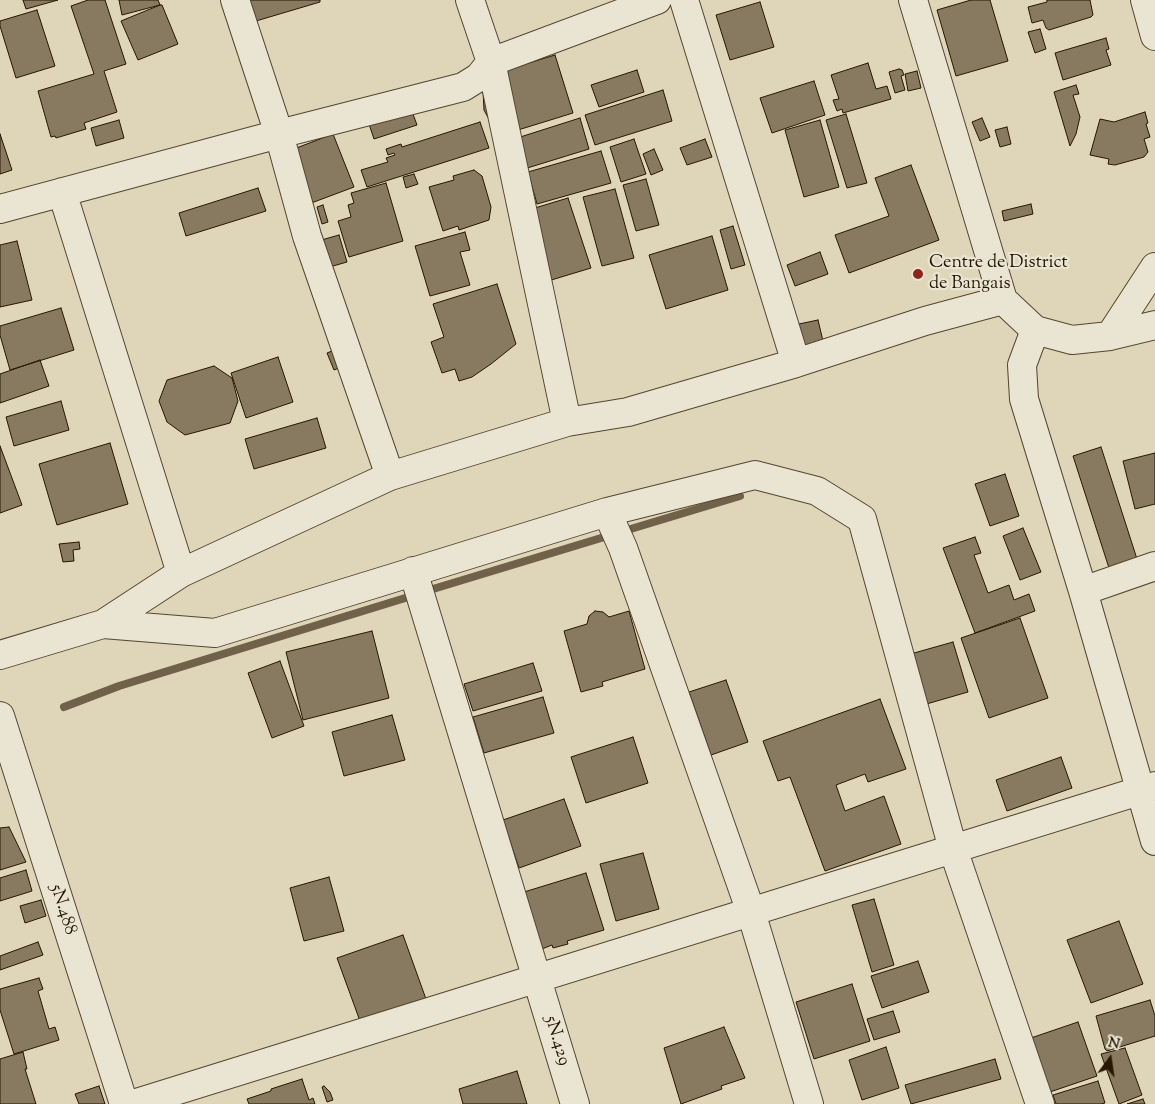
<!DOCTYPE html>
<html>
<head>
<meta charset="utf-8">
<style>
	body { margin:0 }
	#map { position:relative; width:1155px; height:1104px; overflow:hidden; background:#dfd5b9; font-family:"Sorts Mill Goudy",serif }
	canvas { display:block }
	.north { position:absolute; left:1085px; top:1034px; width:50px; height:50px; -webkit-text-stroke:4px #eae4d2; paint-order:stroke; rotate:14deg; font-size:14px; font-weight:700; line-height:20px; text-align:center; color:#271701 }
	.north::after { content:''; display:block; margin:auto; width:18px; height:22px; background:#271701; clip-path:polygon(50% 0,100% 100%,50% 72%,0 100%) }
</style>
</head>
<body>
<div id="map">
<canvas width="1155" height="1104"></canvas>
<div class="north">N</div>
</div>
<script>
const ctx = document.querySelector('canvas').getContext('2d');
ctx.lineJoin = 'round';
const toPath = rows => new Path2D(rows.map(r => 'M' + r).join(''));
function trace(path, color, width, dash) { ctx.strokeStyle = color; ctx.lineWidth = width; ctx.lineCap = dash ? 'butt' : 'round'; ctx.setLineDash(dash || []); ctx.stroke(path); }
function fillPath(path, color) { ctx.fillStyle = color; ctx.fill(path, 'evenodd'); }
function write(font, color, halo, rows, align = 'center') {
  ctx.font = font + ' "Sorts Mill Goudy",serif'; ctx.lineWidth = 4.5; ctx.setLineDash([]); ctx.textBaseline = 'middle'; ctx.strokeStyle = halo; ctx.fillStyle = color; for (const [text, x, y, turn = 0] of rows) {
    ctx.save(); ctx.translate(x, y); ctx.rotate((+turn || 0) * Math.PI / 180); ctx.textAlign = isNaN(turn) ? turn : align; if (halo) ctx.strokeText(text, 0, 0); ctx.fillText(text, 0, 0); ctx.restore();
  }
}
trace(toPath([
	[624,531,740,496],
	[433,589,611,535],
	[64,707,119,686,415,595]
]), '#70624a', 8);
const building = toPath([
	[23,0,58,0,26,9,23,0],
	[88,0,105,0,126,64,104,71,117,112,84,123,86,129,56,138,55,136,51,137,38,91,94,74,71,6,88,0],
	[119,0,158,0,160,5,122,15,119,0],
	[249,0,320,0,320,2,256,21,249,0],
	[971,0,990,0,1008,61,956,76,937,10,971,0],
	[1047,0,1090,0,1093,15,1091,17,1049,30,1046,28,1043,20,1032,23,1028,7,1047,2,1047,0],
	[760,2,774,47,730,60,716,15,760,2],
	[160,5,162,5,178,44,138,60,121,21,160,5],
	[37,10,55,66,16,78,0,26,0,21,37,10],
	[1040,29,1046,49,1035,53,1028,32,1040,29],
	[1106,38,1109,49,1106,50,1111,65,1063,80,1055,53,1106,38],
	[555,55,573,113,505,134,492,125,484,110,483,91,486,76,555,55],
	[868,63,876,89,887,86,891,99,843,113,842,109,837,111,833,100,839,99,831,75,868,63],
	[899,69,902,70,904,75,901,76,905,90,895,93,889,72,899,69],
	[637,70,644,92,599,107,591,85,637,70],
	[917,71,921,88,908,91,905,74,917,71],
	[814,81,825,115,772,133,760,98,814,81],
	[1076,85,1079,94,1073,95,1080,117,1076,134,1070,146,1054,92,1076,85],
	[663,90,672,121,595,145,585,115,663,90],
	[406,95,417,125,374,139,364,109,406,95],
	[1145,112,1148,123,1146,124,1150,137,1144,139,1148,152,1144,157,1115,165,1108,164,1109,159,1090,155,1100,119,1114,122,1145,112],
	[846,114,867,183,847,188,826,120,846,114],
	[580,118,589,149,524,169,514,139,580,118],
	[982,118,990,137,980,141,972,122,982,118],
	[119,120,124,138,96,146,91,128,119,120],
	[820,120,839,187,804,197,785,130,820,120],
	[480,122,489,148,367,187,361,170,388,162,386,158,395,155,394,153,388,155,386,149,401,144,402,147,480,122],
	[1007,127,1011,144,1000,147,995,130,1007,127],
	[0,134,12,170,0,174,0,134],
	[333,134,354,187,306,205,286,152,333,134],
	[634,139,646,174,621,182,610,147,634,139],
	[705,139,712,157,687,165,680,148,705,139],
	[654,149,663,170,651,175,643,154,654,149],
	[601,151,611,183,537,204,528,172,601,151],
	[911,165,939,240,849,273,835,235,889,216,875,178,911,165],
	[474,170,482,176,491,207,489,220,459,230,458,226,443,231,429,187,454,180,453,176,474,170],
	[414,174,418,184,406,188,403,177,414,174],
	[646,179,659,225,636,231,623,185,646,179],
	[386,183,403,241,349,257,338,221,351,217,348,205,354,203,351,193,386,183],
	[258,188,266,211,186,236,179,213,258,188],
	[615,189,634,258,602,266,583,197,615,189],
	[568,198,591,268,548,281,525,211,568,198],
	[1031,204,1033,214,1004,221,1002,211,1031,204],
	[323,205,328,222,322,224,317,207,323,205],
	[733,226,745,265,731,269,720,230,733,226],
	[465,232,470,250,460,252,470,285,430,296,415,246,465,232],
	[339,235,347,262,326,268,318,241,339,235],
	[712,236,728,290,666,309,649,255,712,236],
	[17,241,32,300,0,307,0,245,17,241],
	[820,252,828,274,795,286,787,265,820,252],
	[497,284,516,344,491,364,472,377,459,381,455,369,442,373,431,342,444,337,433,304,497,284],
	[61,308,74,350,10,370,0,335,0,326,61,308],
	[818,320,823,341,804,346,799,324,818,320],
	[332,351,339,368,334,370,327,353,332,351],
	[278,357,293,402,246,418,231,373,278,357],
	[40,360,49,386,0,403,0,374,40,360],
	[214,366,232,378,238,401,230,423,185,435,167,422,159,401,167,380,214,366],
	[61,401,69,430,14,446,6,417,61,401],
	[317,418,326,448,254,469,245,439,317,418],
	[110,443,128,504,57,525,39,464,110,443],
	[0,446,22,505,0,513,0,446],
	[1101,447,1137,559,1109,568,1073,456,1101,447],
	[1155,453,1155,504,1135,509,1123,461,1155,453],
	[1005,474,1019,516,990,526,975,484,1005,474],
	[1023,528,1041,572,1020,580,1003,536,1023,528],
	[975,537,981,553,974,555,988,593,1009,585,1014,600,1029,594,1035,611,975,633,943,548,975,537],
	[79,542,80,549,73,550,74,561,63,562,59,544,79,542],
	[595,611,603,612,609,617,629,611,645,669,602,682,603,686,581,692,564,631,587,624,589,616,595,611],
	[1020,618,1048,698,989,718,961,638,1020,618],
	[372,631,389,698,303,720,286,652,372,631],
	[953,642,968,692,923,705,907,655,953,642],
	[280,661,304,726,272,738,248,673,280,661],
	[533,663,542,691,473,711,464,684,533,663],
	[726,680,748,742,711,755,689,692,726,680],
	[543,697,554,733,484,753,473,717,543,697],
	[880,699,906,769,868,782,865,774,836,785,845,811,884,796,901,844,825,871,790,777,778,781,763,741,880,699],
	[392,715,405,760,344,776,332,732,392,715],
	[633,737,648,783,586,803,571,757,633,737],
	[1061,757,1072,788,1007,811,996,780,1061,757],
	[564,799,581,846,519,868,503,820,564,799],
	[9,827,26,862,0,870,0,828,9,827],
	[643,853,659,909,616,921,600,864,643,853],
	[26,870,32,891,0,901,0,878,26,870],
	[586,873,604,930,567,941,568,944,553,948,552,945,542,949,524,892,586,873],
	[329,877,344,931,304,941,290,888,329,877],
	[874,899,894,965,872,972,852,905,874,899],
	[41,900,46,916,25,923,20,906,41,900],
	[1119,921,1143,984,1091,1003,1067,940,1119,921],
	[403,935,426,999,360,1021,337,958,403,935],
	[38,942,43,955,0,970,0,956,38,942],
	[918,961,929,992,882,1008,871,976,918,961],
	[39,978,43,989,38,991,49,1029,55,1027,59,1040,14,1054,0,1010,0,989,39,978],
	[852,984,870,1041,814,1059,796,1002,852,984],
	[1150,1000,1155,1016,1155,1036,1107,1051,1105,1049,1096,1016,1150,1000],
	[893,1011,900,1032,874,1040,867,1019,893,1011],
	[1078,1022,1097,1076,1044,1094,1025,1040,1078,1022],
	[724,1027,745,1078,721,1086,722,1089,681,1104,664,1048,724,1027],
	[886,1047,899,1088,862,1100,849,1060,886,1047],
	[1125,1048,1142,1095,1119,1104,1101,1054,1125,1048],
	[23,1052,27,1069,25,1069,36,1104,0,1104,0,1059,23,1052],
	[995,1059,1001,1079,911,1104,905,1085,995,1059],
	[517,1071,527,1104,463,1104,459,1089,517,1071],
	[302,1079,309,1100,313,1098,315,1104,249,1104,247,1099,271,1091,271,1089,302,1079],
	[1098,1081,1105,1103,1101,1104,1056,1104,1053,1095,1098,1081],
	[99,1086,105,1104,79,1104,75,1094,99,1086],
	[324,1086,330,1092,333,1100,327,1102,322,1087,324,1086],
	[1143,1099,1145,1104,1127,1104,1143,1099]
]);
fillPath(building, '#877a61');
trace(building, '#271701', 1);
const minor = toPath([
	[235,0,279,134,307,236,390,476],
	[470,0,491,62,567,422],
	[684,0,796,363],
	[913,0,1003,300],
	[1145,0,1155,36],
	[62,192,181,573],
	[0,209,279,134,463,87,479,77,491,62,657,0],
	[1035,330,1022,365,1024,399,1083,591,1155,841],
	[1110,336,1155,267],
	[607,512,623,548,751,912,809,1104],
	[413,571,575,1104],
	[1083,591,1155,566],
	[103,624,215,633,607,512,755,475,817,491,862,519,953,849,1040,1104],
	[0,655,103,624,181,573,390,476,567,422,628,412,796,363,925,321,1003,300,1035,330,1072,340,1110,336,1155,325],
	[0,716,124,1104],
	[133,1104,1155,786]
]);
trace(minor, '#55462f', 30);
trace(minor, '#eae4d2', 28);
for (const [x, y, r, color] of [
	[918,274,6,"#8f2418"]
]) { const dot = new Path2D(); dot.arc(x, y, r, 0, 2 * Math.PI); ctx.fillStyle = color; ctx.fill(dot); trace(dot, '#eae4d2', 2); }
write('18px', '#271701', '#eae4d2', [
	["Centre de District",929,264],
	["de Bangais",929,285]
], 'left');
write('18px', '#271701', '#eae4d2', [
	["5N.488",62,910,72],
	["5N.429",556,1041,73]
]);
</script>
</body>
</html>
